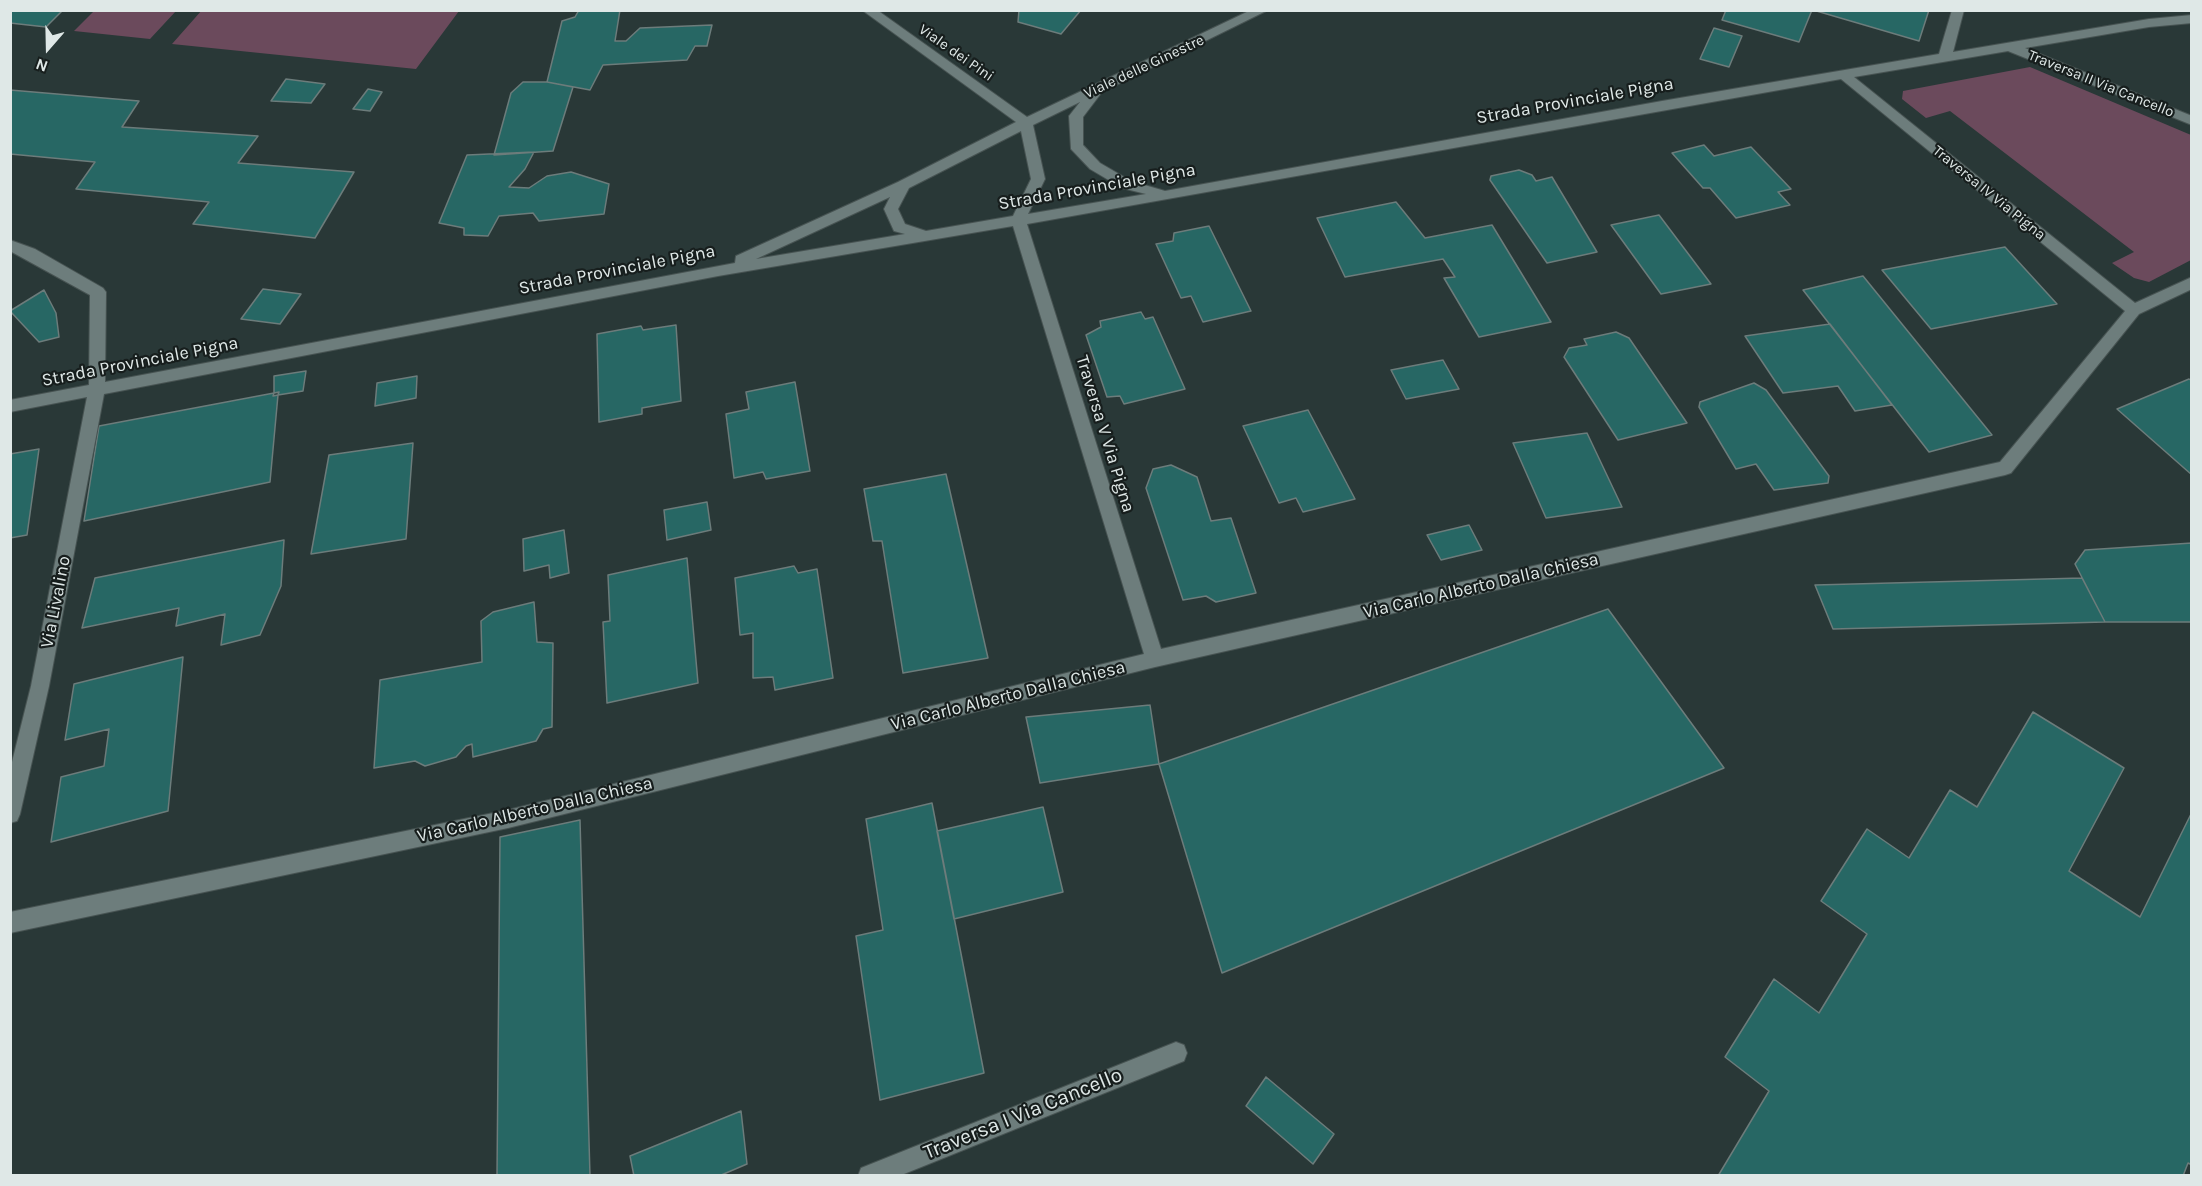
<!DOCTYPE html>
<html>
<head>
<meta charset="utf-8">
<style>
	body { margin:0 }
	#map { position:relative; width:2202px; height:1186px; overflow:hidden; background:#293837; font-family:Karla,sans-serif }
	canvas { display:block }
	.frame { position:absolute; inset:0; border:12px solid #dfe8e7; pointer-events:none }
	.north { position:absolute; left:18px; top:18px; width:60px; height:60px; -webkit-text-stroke:4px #171e1d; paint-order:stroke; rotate:200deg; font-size:16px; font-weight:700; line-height:24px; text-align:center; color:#dfe8e7 }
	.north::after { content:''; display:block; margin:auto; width:21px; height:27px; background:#dfe8e7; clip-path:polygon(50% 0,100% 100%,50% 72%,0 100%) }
</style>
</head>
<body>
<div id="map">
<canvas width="2202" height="1186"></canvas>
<div class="frame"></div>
<div class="north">N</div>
</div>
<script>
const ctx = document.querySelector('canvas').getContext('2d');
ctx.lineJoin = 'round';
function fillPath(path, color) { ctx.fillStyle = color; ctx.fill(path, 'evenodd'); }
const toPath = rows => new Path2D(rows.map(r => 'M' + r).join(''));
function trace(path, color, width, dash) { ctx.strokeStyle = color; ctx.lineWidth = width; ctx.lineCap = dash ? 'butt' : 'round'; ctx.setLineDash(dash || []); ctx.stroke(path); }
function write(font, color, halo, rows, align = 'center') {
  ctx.font = font + ' Karla,sans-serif'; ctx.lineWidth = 4.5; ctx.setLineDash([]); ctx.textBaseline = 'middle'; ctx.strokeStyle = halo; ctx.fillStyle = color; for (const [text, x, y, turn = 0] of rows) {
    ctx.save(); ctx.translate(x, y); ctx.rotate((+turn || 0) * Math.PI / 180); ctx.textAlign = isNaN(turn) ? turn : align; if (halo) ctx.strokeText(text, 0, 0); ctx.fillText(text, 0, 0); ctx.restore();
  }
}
fillPath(toPath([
	[95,10,176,10,176,11,150,39,74,31],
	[202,10,459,10,459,11,416,69,172,44],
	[2030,67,2191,135,2191,260,2149,282,2134,278,2112,263,2134,252,1950,111,1926,118,1902,99,1903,91]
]), '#6b4a5c');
const building = toPath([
	[10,10,63,10,46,27,10,23,10,10],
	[579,10,620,10,615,41,626,41,640,28,712,25,707,46,695,46,687,60,603,65,590,90,547,82,562,21,575,17,579,10],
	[1081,10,1061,34,1018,22,1019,10,1081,10],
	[1726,10,1812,10,1799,42,1722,20,1726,10],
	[1813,10,1929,10,1919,41,1813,10],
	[1714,28,1742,36,1729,67,1700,59,1714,28],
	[286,79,325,84,311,103,271,101,286,79],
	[523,82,547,82,573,87,553,151,494,155,511,93,523,82],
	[368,89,382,92,370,111,353,109,368,89],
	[10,90,139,101,122,127,258,136,238,163,354,172,315,238,193,224,209,202,76,189,95,162,10,154,10,90],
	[1704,145,1714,156,1751,147,1791,189,1778,192,1790,205,1736,218,1710,188,1703,188,1672,153,1704,145],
	[534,152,525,169,509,187,529,188,547,176,571,172,609,184,604,214,539,221,533,213,499,216,488,236,464,235,464,228,439,223,467,155,534,152],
	[1519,170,1532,175,1536,181,1552,177,1597,252,1547,263,1490,180,1491,176,1519,170],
	[1396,202,1425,238,1492,225,1551,322,1479,337,1444,278,1455,277,1443,259,1345,277,1317,218,1396,202],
	[1659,215,1711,284,1661,294,1611,225,1659,215],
	[1209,226,1251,311,1203,322,1191,296,1181,298,1156,244,1173,241,1174,233,1209,226],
	[2005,247,2057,304,1931,329,1882,270,2005,247],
	[1863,276,1992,435,1929,452,1803,290,1863,276],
	[263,289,301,294,280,324,241,319,263,289],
	[44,290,56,313,59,337,39,342,10,311,44,290],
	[1141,312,1145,319,1153,317,1185,389,1124,404,1120,396,1107,397,1086,335,1101,327,1100,321,1141,312],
	[1830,324,1892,405,1855,411,1838,386,1783,393,1745,336,1830,324],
	[676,325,681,401,642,408,642,414,599,422,597,334,641,326,643,330,676,325],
	[1616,332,1629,338,1687,423,1618,440,1564,357,1569,348,1587,345,1584,339,1616,332],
	[1443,360,1459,389,1406,399,1391,370,1443,360],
	[306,371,303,391,278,395,279,392,274,393,274,376,306,371],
	[417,376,416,398,375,406,377,383,417,376],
	[2189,379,2192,381,2192,475,2117,409,2189,379],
	[795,382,810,471,766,479,763,472,734,478,726,414,749,409,746,392,795,382],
	[1754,383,1766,390,1829,476,1828,483,1774,490,1756,464,1736,469,1699,407,1700,402,1754,383],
	[274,393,273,396,278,395,270,482,84,521,99,426,274,393],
	[1308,410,1355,499,1303,512,1296,498,1279,503,1243,426,1308,410],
	[1587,433,1622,507,1546,518,1513,443,1587,433],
	[413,443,406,539,311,554,329,455,413,443],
	[39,449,27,535,10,538,10,454,39,449],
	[1171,465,1197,477,1211,521,1231,518,1256,593,1216,602,1206,596,1183,600,1146,488,1153,469,1171,465],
	[946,474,988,658,903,673,882,541,873,541,864,489,946,474],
	[707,502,711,530,667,540,664,510,707,502],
	[1469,525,1482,550,1441,560,1427,535,1469,525],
	[564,530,569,573,550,578,549,565,524,571,523,539,564,530],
	[284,540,281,586,260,635,221,645,225,614,176,626,179,608,82,628,95,578,284,540],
	[2192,543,2192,622,2105,622,2075,564,2085,550,2192,543],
	[687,558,698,683,607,703,603,622,610,621,608,575,687,558],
	[794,566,798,573,817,569,833,678,775,690,773,677,753,678,753,633,740,635,735,578,794,566],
	[2082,578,2105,622,1833,629,1815,585,2082,578],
	[534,602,537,642,553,643,552,727,543,729,536,741,473,757,472,744,466,746,456,757,425,766,415,761,374,768,380,680,482,662,481,621,493,612,534,602],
	[1608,609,1724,768,1222,973,1159,764,1608,609],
	[183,657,168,811,51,842,61,777,104,766,109,729,65,740,74,684,183,657],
	[1150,705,1159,764,1040,783,1026,717,1150,705],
	[2033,712,2124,768,2069,871,2140,917,2192,812,2192,1165,2188,1163,2183,1176,1718,1176,1769,1091,1725,1057,1774,979,1819,1013,1867,934,1821,901,1867,829,1909,858,1950,790,1977,807,2033,712],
	[932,803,984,1073,880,1100,856,936,883,930,866,819,932,803],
	[1043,807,1063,892,954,919,937,831,1043,807],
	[580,820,590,1176,497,1176,500,837,580,820],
	[1266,1077,1334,1134,1313,1164,1246,1106,1266,1077],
	[741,1111,747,1164,719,1176,634,1176,630,1156,741,1111]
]);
fillPath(building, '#276764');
trace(building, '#6c7c7b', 1.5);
const minor = toPath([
	[862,10,877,10,1027,117,1251,10,1268,10,1102,92,1083,117,1083,145,1100,163,1131,181,1165,191,1662,101,1939,54,1952,10,1964,10,1953,52,2149,19,2192,15,2192,23,2149,27,2025,48,2192,116,2192,125,2008,51,1854,77,2135,303,2192,277,2192,289,2139,314,2011,473,2005,475,1155,667,508,828,10,933,10,912,508,810,1144,654,1013,226,718,276,104,394,49,686,20,814,17,821,10,823,10,770,31,686,87,397,10,412,10,400,89,385,90,295,10,251,10,240,35,249,103,288,106,292,105,382,735,263,736,256,898,182,1016,122,862,10],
	[1841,79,2125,311,2000,462,1161,649,1027,224,1841,79],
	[1080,102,1069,116,1071,149,1090,169,1122,188,1146,194,1028,214,1045,179,1033,125,1080,102],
	[1021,131,1031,179,1013,216,926,231,905,224,898,209,909,188,1021,131],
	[890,197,884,209,894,231,905,234,756,259,890,197],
	[1176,1042,1184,1045,1187,1053,1184,1061,899,1176,858,1176,861,1168,1176,1042]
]);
trace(minor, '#475352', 2);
fillPath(minor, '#6d7d7c');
write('15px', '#dfe8e7', '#171e1d', [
	["Viale dei Pini",956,53,35],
	["Viale delle Ginestre",1144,67,-25],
	["Traversa II Via Cancello",2101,84,22],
	["Traversa IV Via Pigna",1989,193,39]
]);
write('18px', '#dfe8e7', '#171e1d', [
	["Strada Provinciale Pigna",1575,101,-10],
	["Strada Provinciale Pigna",1097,187,-10],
	["Strada Provinciale Pigna",617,270,-11],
	["Strada Provinciale Pigna",140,362,-11],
	["Traversa V Via Pigna",1105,434,73],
	["Via Carlo Alberto Dalla Chiesa",1481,586,-13],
	["Via Livalino",56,602,-79],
	["Via Carlo Alberto Dalla Chiesa",1008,696,-14],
	["Via Carlo Alberto Dalla Chiesa",535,810,-13]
]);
write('21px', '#dfe8e7', '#171e1d', [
	["Traversa I Via Cancello",1023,1114,-22]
]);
</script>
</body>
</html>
